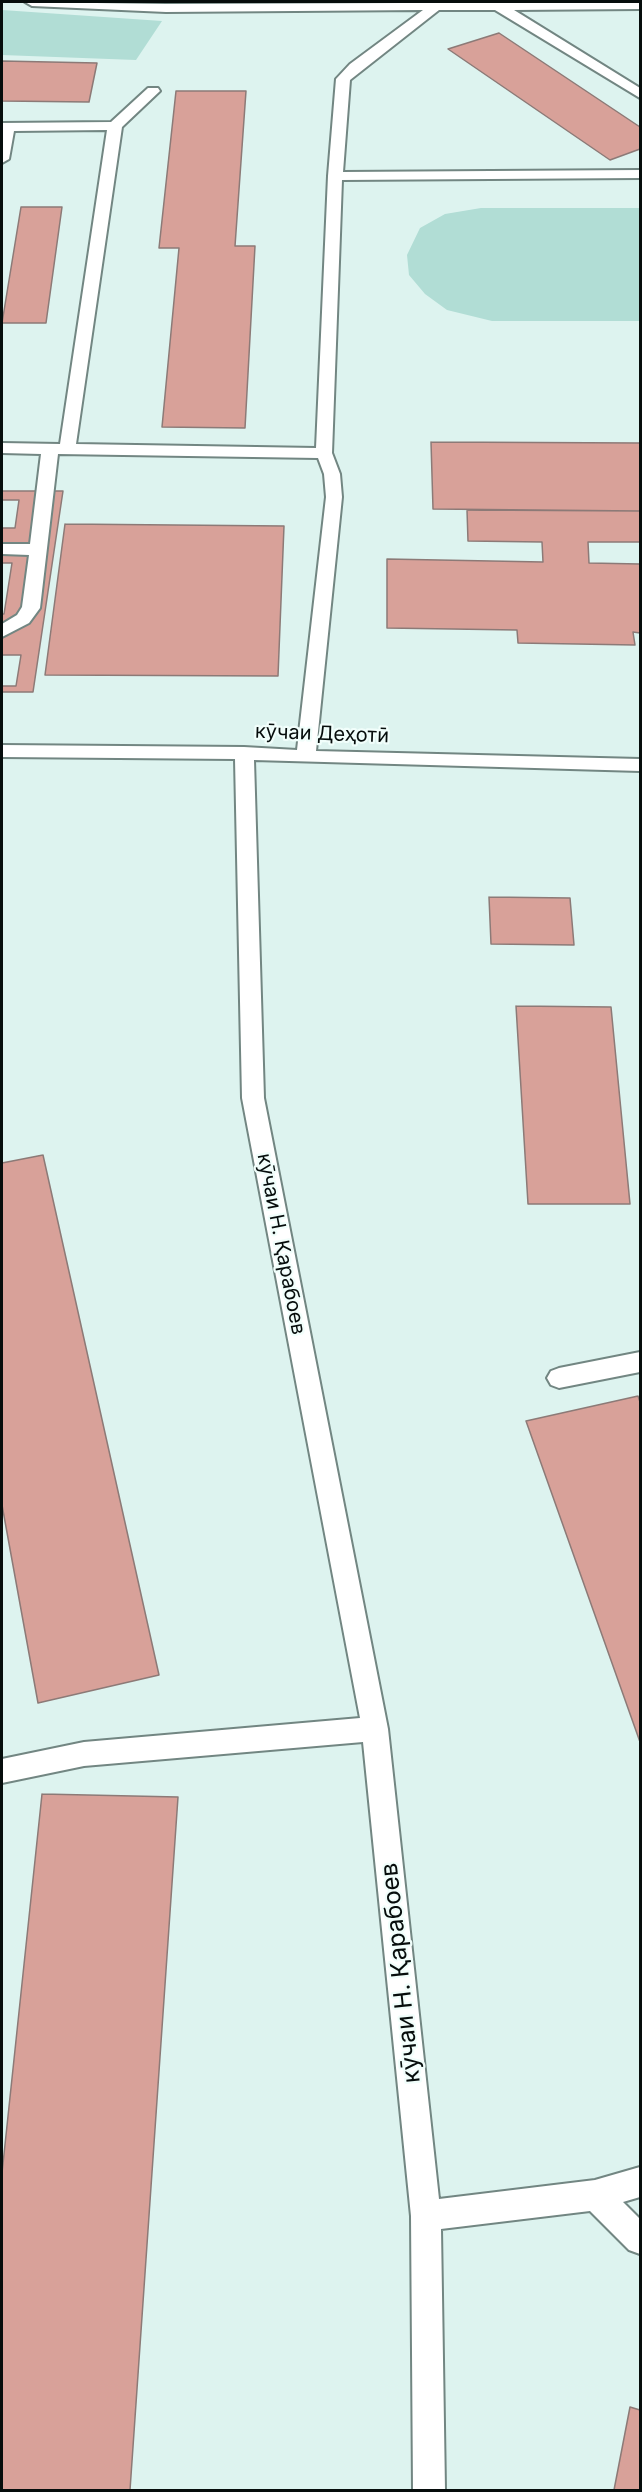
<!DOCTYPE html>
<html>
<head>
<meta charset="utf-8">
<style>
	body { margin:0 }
	#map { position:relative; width:642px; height:2492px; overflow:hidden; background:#ddf3ef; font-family:Inter,sans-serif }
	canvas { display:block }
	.frame { position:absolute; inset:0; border:3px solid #060d0c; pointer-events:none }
</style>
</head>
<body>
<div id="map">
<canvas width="642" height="2492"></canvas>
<div class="frame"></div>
</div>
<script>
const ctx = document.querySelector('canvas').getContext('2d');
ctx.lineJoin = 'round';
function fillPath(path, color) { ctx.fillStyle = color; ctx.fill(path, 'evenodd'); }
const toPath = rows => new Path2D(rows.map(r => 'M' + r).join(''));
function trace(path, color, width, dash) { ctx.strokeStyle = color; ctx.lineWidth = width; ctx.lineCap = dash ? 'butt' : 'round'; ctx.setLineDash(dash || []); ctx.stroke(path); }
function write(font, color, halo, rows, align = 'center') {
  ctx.font = font + ' Inter,sans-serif'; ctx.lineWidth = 4.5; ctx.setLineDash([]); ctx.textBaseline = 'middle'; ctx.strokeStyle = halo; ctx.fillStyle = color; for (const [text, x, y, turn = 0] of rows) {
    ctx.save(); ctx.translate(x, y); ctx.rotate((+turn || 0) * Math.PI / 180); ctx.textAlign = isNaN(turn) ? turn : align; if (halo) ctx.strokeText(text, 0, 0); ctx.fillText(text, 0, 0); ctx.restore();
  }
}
fillPath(toPath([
	[2,10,162,21,136,60,2,55],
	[481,208,640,208,640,321,492,321,447,310,425,294,409,275,407,255,420,228,445,214]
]), '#b1ddd5');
const building = toPath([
	[499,33,640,127,640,149,610,160,448,49,499,33],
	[2,61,97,63,89,102,2,101,2,61],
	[176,91,246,91,235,246,255,246,245,428,162,427,179,248,159,248,176,91],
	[21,207,62,207,46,323,2,323,21,207],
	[431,442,640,443,640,511,433,509,431,442],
	[2,491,63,491,33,692,2,692,2,491],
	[2,500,19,500,15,528,2,528,2,500],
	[467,510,640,511,640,542,588,542,589,563,640,564,640,633,633,632,635,645,518,643,517,630,387,628,387,559,543,562,542,542,468,541,467,510],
	[65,524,284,526,278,676,45,675,65,524],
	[2,563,12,563,4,614,2,614,2,563],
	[2,655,21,655,16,686,2,686,2,655],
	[489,897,570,898,574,945,491,944,489,897],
	[516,1006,611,1007,630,1204,528,1204,516,1006],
	[43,1155,159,1675,38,1703,2,1505,2,1163,43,1155],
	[638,1396,640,1402,640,1742,526,1421,638,1396],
	[42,1794,178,1797,130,2490,2,2490,2,2173,42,1794],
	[630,2407,640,2410,640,2490,614,2490,630,2407]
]);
fillPath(building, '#d8a199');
trace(building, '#8c7a77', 1.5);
const service = toPath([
	[25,2,166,4,640,2,640,9,514,10,640,88,640,98,495,10,439,10,350,80,343,172,640,170,640,178,342,180,332,453,340,474,342,497,316,751,640,759,640,771,254,760,264,1098,388,1729,439,2199,595,2180,640,2167,640,2197,623,2202,640,2219,640,2254,629,2250,590,2211,441,2229,445,2490,413,2490,411,2216,363,1742,84,1766,2,1783,2,1759,84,1742,360,1718,242,1098,235,759,2,757,2,745,244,747,297,750,326,497,324,474,318,458,58,454,40,608,29,623,2,637,2,624,17,615,22,607,29,555,2,554,2,544,30,544,41,454,2,453,2,443,60,444,107,130,14,131,9,159,2,163,2,123,111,122,148,88,158,88,160,91,122,127,76,444,316,448,328,176,336,79,350,64,423,10,166,12,32,6,25,2],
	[640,1352,640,1372,559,1388,551,1385,547,1378,551,1371,559,1368,640,1352]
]);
trace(service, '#728682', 4);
fillPath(service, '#fff');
write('20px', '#060d0c', '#f1fefb', [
	["кӯчаи Деҳотӣ",322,734,2],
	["кӯчаи Н. Қарабоев",281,1244,79]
]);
write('24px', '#060d0c', '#f1fefb', [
	["кӯчаи Н. Қарабоев",401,1973,-96]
]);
</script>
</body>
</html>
